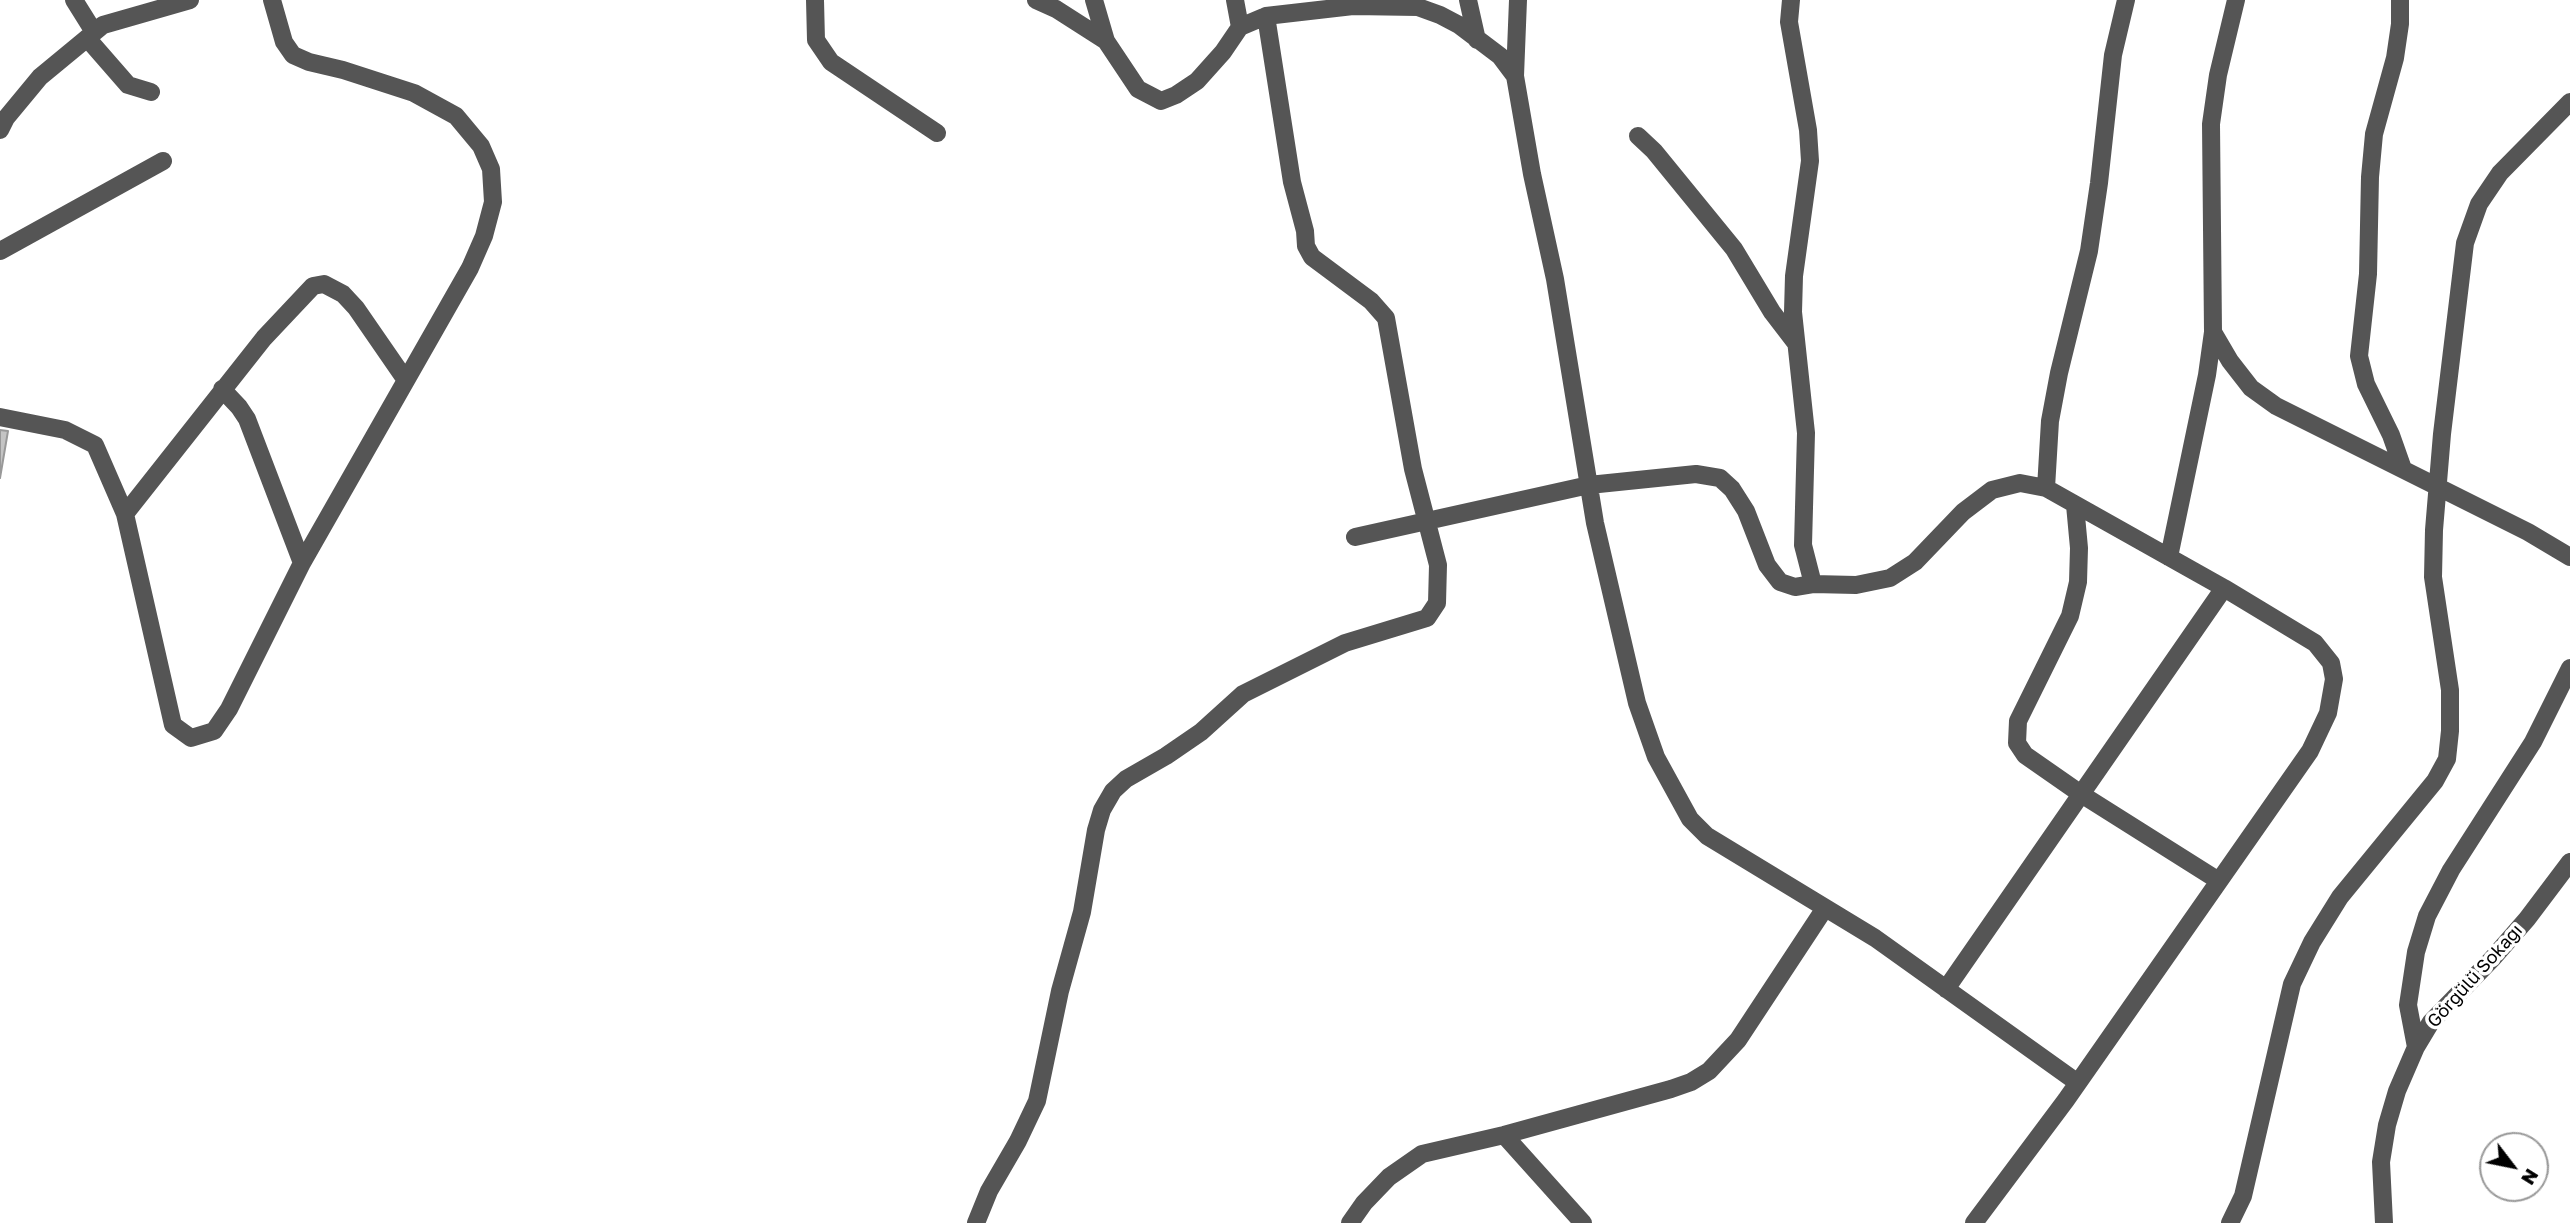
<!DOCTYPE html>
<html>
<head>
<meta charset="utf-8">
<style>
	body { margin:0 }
	#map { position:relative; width:2570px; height:1223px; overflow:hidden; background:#fff; font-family:"Golos Text",sans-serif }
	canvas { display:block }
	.north { position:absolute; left:2479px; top:1132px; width:70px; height:70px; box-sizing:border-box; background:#fff; border:2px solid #999; border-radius:50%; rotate:122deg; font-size:19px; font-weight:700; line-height:28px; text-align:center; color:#000 }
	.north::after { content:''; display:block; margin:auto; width:24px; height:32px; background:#000; clip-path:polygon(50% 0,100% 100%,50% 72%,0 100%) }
</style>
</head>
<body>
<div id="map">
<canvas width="2570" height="1223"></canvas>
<div class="north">N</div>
</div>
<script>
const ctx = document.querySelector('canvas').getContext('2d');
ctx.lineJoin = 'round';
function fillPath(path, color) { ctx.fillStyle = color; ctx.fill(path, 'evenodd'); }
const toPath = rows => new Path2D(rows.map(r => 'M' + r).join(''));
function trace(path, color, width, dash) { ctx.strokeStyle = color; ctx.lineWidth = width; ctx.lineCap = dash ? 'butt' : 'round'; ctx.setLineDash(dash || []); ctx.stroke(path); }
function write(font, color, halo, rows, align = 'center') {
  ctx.font = font + ' "Golos Text",sans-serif'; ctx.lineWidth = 7; ctx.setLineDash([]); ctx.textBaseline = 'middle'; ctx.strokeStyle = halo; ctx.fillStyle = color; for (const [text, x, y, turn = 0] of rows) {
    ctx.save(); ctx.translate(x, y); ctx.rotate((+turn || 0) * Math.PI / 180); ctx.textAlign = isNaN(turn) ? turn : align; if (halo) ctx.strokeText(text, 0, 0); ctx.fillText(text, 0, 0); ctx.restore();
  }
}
const building = toPath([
	[0,430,8,431,0,478,0,430]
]);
fillPath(building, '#c4c4c4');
trace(building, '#999', 2);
trace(toPath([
	[74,0,94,32],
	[815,0,816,40,831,62,937,133],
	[1036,0,1056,9,1106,41,1138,89,1161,101,1176,95,1197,81,1223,52,1240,27,1266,16,1353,6,1418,7,1440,15,1459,25,1500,56,1515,76],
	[1094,0,1106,41],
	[1235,0,1240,27],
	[1468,0,1477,40],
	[1518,0,1515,76,1532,174,1555,279,1595,523,1637,703,1656,757,1690,819,1707,836,1875,938,2078,1083],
	[1791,0,1789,22,1808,130,1810,161,1794,276,1793,312,1806,433,1803,545,1813,584,1856,585,1890,578,1915,562,1963,512,1992,490,2020,483,2046,488],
	[2400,0,2400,24,2395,58,2374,134,2370,177,2368,274,2359,356,2366,384,2391,435,2403,469],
	[87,38,128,85,151,92],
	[0,130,6,118,40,77,103,25,190,0],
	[1638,136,1654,151,1734,249,1772,312,1795,342],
	[0,251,163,161],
	[2213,332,2230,361,2251,388,2276,406,2528,532,2570,557],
	[222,389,239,407,247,419,302,563],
	[0,417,65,430,95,445,125,514,173,725,191,738,214,731,229,709,302,563,470,268,484,236,493,202,491,169,481,146,456,116,414,93,343,70,309,62,293,55,284,42,272,0],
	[2075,505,2079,548,2078,582,2070,616,2018,721,2017,743,2025,755,2081,794,2219,881],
	[125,514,264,338,313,286,324,284,343,294,356,308,405,379],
	[1355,537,1589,485,1696,474,1720,478,1732,489,1746,511,1767,565,1780,582,1795,587,1813,584],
	[2169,557,2207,375,2213,332,2211,124,2218,75,2236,0],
	[1946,989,2224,588],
	[2416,1047,2408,1005,2416,952,2427,916,2451,870,2533,742,2570,668],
	[1504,1135,1583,1223],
	[976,1223,989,1191,1018,1141,1037,1101,1060,991,1082,912,1096,830,1102,810,1113,791,1126,779,1166,756,1201,732,1243,694,1345,643,1427,618,1437,603,1438,565,1413,469,1386,318,1371,301,1312,257,1306,246,1305,231,1292,182,1266,16],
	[1350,1223,1364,1203,1389,1177,1422,1154,1504,1135,1671,1089,1691,1082,1709,1071,1738,1040,1825,908],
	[1974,1223,2066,1100,2310,751,2328,713,2334,679,2331,663,2315,643,2224,588,2046,488,2050,421,2059,373,2089,251,2099,183,2113,55,2126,0],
	[2230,1223,2243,1196,2292,984,2312,942,2340,897,2435,781,2447,759,2450,731,2450,690,2433,577,2434,530,2442,434,2465,243,2479,204,2500,173,2570,102],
	[2384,1223,2381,1162,2387,1125,2397,1091,2416,1047,2431,1022,2492,959,2527,919,2570,862]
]), '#555', 18);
write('18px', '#000', '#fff', [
	["Görgülü Sokağı",2475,976,-48]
]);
</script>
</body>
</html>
